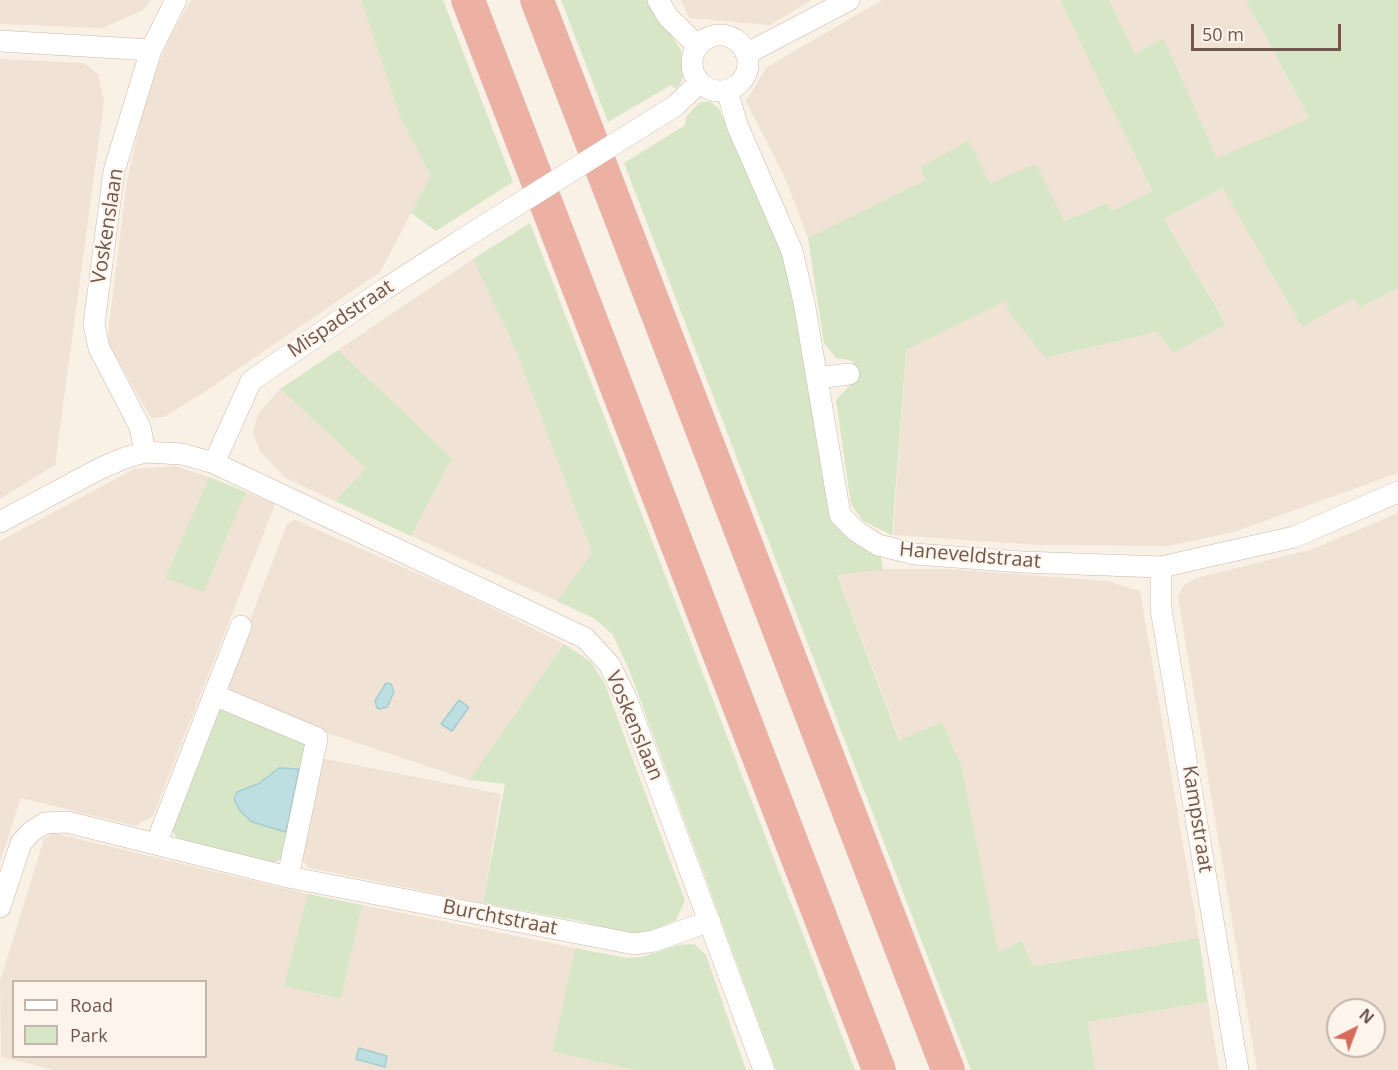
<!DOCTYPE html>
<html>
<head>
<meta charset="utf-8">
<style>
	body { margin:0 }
	#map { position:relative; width:1398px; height:1070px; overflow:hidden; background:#faf1e6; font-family:"Open Sans",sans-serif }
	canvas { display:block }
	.legend { position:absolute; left:12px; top:980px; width:195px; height:78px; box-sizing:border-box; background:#fdf5ec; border:2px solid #c5b6ad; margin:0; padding:8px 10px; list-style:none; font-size:18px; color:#70574e }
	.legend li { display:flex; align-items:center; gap:12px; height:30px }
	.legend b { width:30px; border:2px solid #c5b6ad }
	.north { position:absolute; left:1326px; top:998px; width:60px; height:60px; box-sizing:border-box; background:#fdf5ec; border:2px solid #c5b6ad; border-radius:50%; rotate:42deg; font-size:16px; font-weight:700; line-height:24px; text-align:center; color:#70574e }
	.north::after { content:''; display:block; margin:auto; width:21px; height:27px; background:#d66b59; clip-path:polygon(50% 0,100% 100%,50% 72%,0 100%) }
	.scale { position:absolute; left:1191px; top:24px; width:150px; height:27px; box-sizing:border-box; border:3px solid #70574e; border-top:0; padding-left:8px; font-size:18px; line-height:21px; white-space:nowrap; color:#70574e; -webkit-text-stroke:4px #fdf5ec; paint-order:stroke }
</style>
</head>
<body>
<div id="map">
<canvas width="1398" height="1070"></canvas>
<ul class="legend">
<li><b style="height:8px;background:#fff"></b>Road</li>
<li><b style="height:16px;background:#d6e6c6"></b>Park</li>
</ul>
<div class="north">N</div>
<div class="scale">50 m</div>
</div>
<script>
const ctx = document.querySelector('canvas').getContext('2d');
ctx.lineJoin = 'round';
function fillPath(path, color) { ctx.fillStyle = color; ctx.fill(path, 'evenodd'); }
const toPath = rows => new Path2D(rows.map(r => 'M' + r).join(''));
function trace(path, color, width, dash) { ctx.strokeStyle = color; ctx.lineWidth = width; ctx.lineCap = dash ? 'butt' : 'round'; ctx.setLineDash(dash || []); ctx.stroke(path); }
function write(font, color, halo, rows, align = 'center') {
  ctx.font = font + ' "Open Sans",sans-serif'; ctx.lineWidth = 4.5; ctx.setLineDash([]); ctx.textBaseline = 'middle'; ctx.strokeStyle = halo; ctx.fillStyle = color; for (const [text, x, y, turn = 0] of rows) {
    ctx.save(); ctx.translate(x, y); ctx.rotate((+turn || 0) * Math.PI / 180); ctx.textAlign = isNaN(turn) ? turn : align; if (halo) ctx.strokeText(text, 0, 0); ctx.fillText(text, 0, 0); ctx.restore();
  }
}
fillPath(toPath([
	[0,0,151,0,143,10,103,28,0,24],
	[191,0,361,0,399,114,431,176,380,272,200,395,164,417,151,418,108,343,109,325,127,180,149,87,170,37],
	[681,0,812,0,770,25,689,18],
	[882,0,1060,0,1152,191,1111,211,1106,203,1064,221,1036,165,990,183,969,140,920,167,925,180,808,238,785,178,746,101,767,67],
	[1109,0,1246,0,1309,118,1217,158,1164,38,1135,55],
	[0,59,84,63,98,74,104,102,55,465,0,499],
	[1224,188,1302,327,1355,297,1361,308,1398,288,1398,473,1234,532,1169,546,1040,545,893,535,906,350,1005,300,1013,316,1045,358,1157,332,1173,353,1226,323,1164,219],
	[473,259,517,353,592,553,557,601,411,536,452,458,338,350],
	[280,389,366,468,335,501,285,478,260,451,253,432,258,414],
	[175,466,209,477,166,577,204,592,246,492,275,504,153,816,135,826,21,798,0,862,0,541,134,469],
	[1398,513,1398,1070,1257,1070,1178,597,1184,585,1196,578,1313,549],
	[1338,1010,1374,1010,1374,1046,1338,1046],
	[295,520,464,594,564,644,469,780,325,732,223,690,287,524],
	[866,569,949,569,1107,581,1140,591,1199,938,1033,966,998,952,961,764,942,722,900,740,837,574],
	[321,758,501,794,483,903,309,868,301,859],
	[53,833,308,894,285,986,341,999,362,905,575,948,554,1052,636,1070,54,1070,1,1057,0,981,44,839],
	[14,982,206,982,206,1056,14,1056],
	[1208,1002,1219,1070,1095,1070,1088,1022]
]), '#f0e2d5');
fillPath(toPath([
	[361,0,443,0,513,182,436,231,411,213,431,176,399,114],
	[561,0,648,0,681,50,683,76,680,85,675,89,671,85,608,122],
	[1060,0,1109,0,1135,54,1164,38,1217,158,1309,118,1246,0,1398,0,1398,288,1360,308,1354,298,1302,327,1223,188,1164,219,1226,324,1173,353,1157,332,1045,358,1012,316,1005,301,906,350,892,535,863,521,851,504,836,400,851,384,853,361,836,358,824,343,808,238,925,180,920,167,969,140,990,183,1036,164,1064,221,1107,203,1111,211,1152,191],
	[710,101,719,109,782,249,844,533,856,545,881,557,883,569,837,575,899,740,942,722,961,764,998,952,1022,941,1033,966,1199,938,1208,1002,1088,1022,1095,1070,971,1070,624,163,685,125,686,117,699,103],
	[530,223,855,1070,776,1070,630,672,613,635,595,619,557,601,592,553,517,353,473,259],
	[338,350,452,458,411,536,335,501,366,468,280,389],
	[209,477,246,492,204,592,165,578],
	[564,644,591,662,605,684,685,901,676,920,656,929,630,935,580,921,483,903,505,784,469,780],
	[221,706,302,739,307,749,286,855,273,864,178,840,171,828],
	[272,773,252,822,237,792,258,784],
	[308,894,362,905,341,999,284,986],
	[694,944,706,955,746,1070,636,1070,553,1052,575,948,626,958,642,957,678,945]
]), '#d6e6c6');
const water = toPath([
	[386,683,391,684,394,692,387,707,380,709,377,708,375,701,386,683],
	[459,700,469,707,452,731,441,724,459,700],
	[279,768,299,769,286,832,252,822,240,811,234,799,237,792,258,784,279,768],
	[359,1048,387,1056,385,1067,356,1059,359,1048]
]);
fillPath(water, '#bddfe1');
trace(water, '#a4ced2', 1.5);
const street = toPath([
	[658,0,668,17,698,46],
	'692 63a28 28 0 1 1 56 0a28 28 0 1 1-56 0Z',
	[0,41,151,50],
	[746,54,849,0],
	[727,90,737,125,792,251,804,302,840,515,856,531,878,545,915,554,1022,562,1161,567,1294,537,1398,492],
	[675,106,700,82],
	[817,378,849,374],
	[145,452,140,427,99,348,94,324,114,171,151,50,176,0],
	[214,463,251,381,385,289,461,240],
	[0,522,101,468,125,458,145,452,182,454,214,463,585,638,609,664,627,700,764,1070],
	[1161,567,1161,609,1238,1070],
	[241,626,214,695,317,738,288,877],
	[156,844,214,695],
	[0,907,21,843,31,832,45,823,67,822,288,877,634,944,654,941,710,921]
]);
const highway = toPath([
	[468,0,879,1070],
	[537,0,948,1070]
]);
trace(street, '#cab8ae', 22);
trace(highway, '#d7d0cd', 34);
trace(street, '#fff', 21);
trace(highway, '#edb1a4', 33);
const streetBridge = toPath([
	[461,240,675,106]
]);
trace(streetBridge, '#cab8ae', 22, []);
trace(streetBridge, '#fff', 21);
write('20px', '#70574e', '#fdf5ec', [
	["Voskenslaan",108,226,-81],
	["Mispadstraat",341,319,-34],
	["Haneveldstraat",970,556,5],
	["Voskenslaan",634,726,67],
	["Kampstraat",1197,819,81],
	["Burchtstraat",500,918,11]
]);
</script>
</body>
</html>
